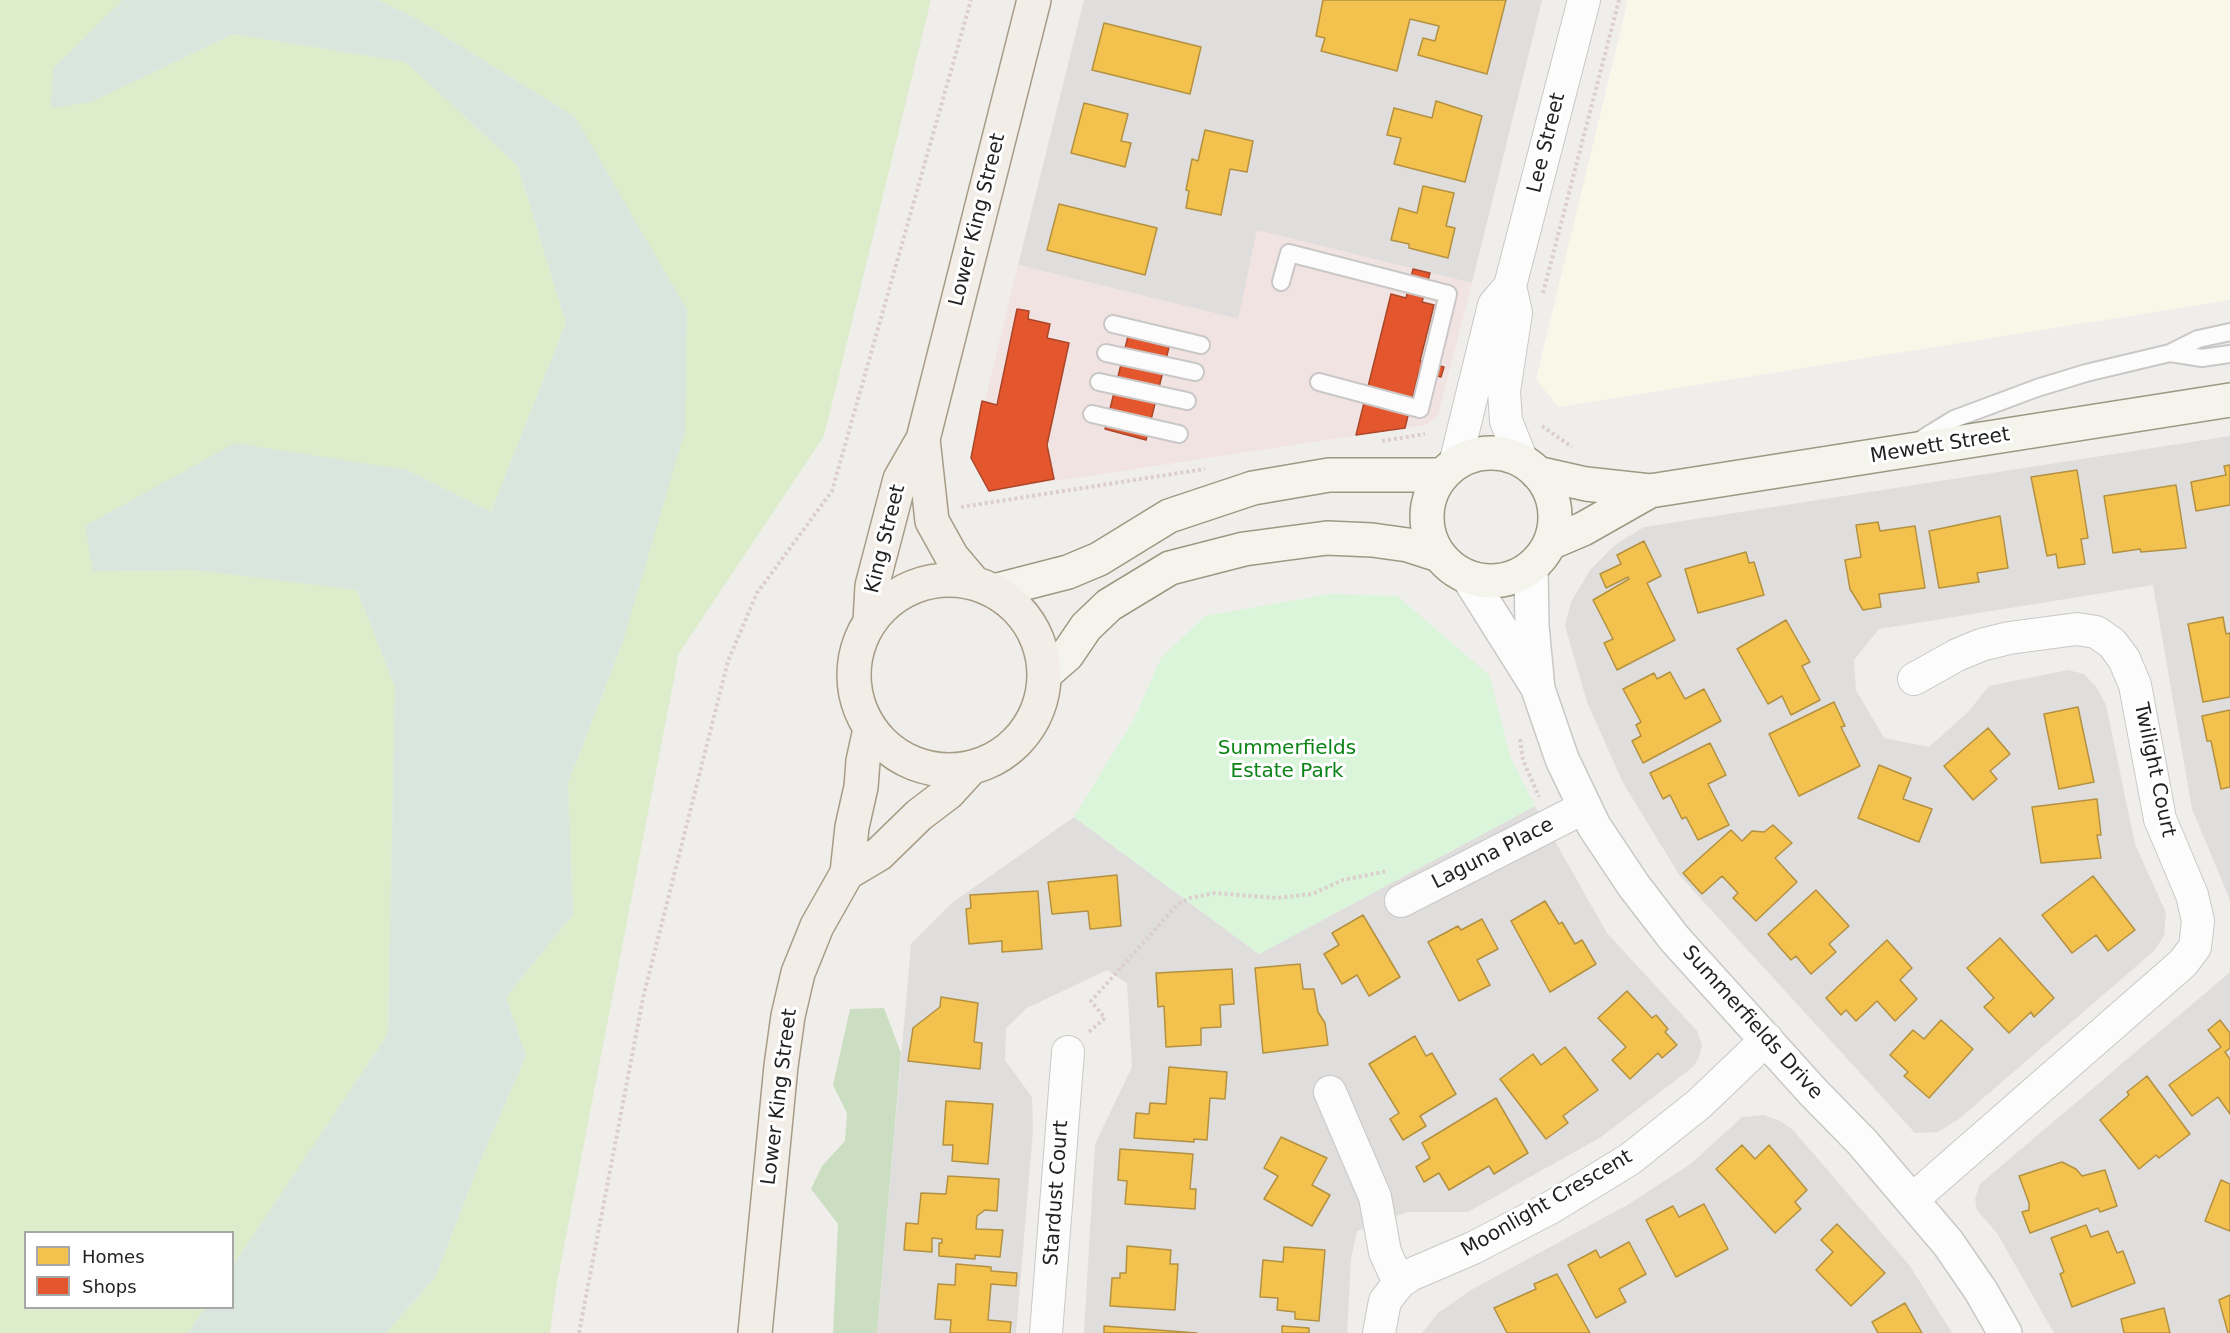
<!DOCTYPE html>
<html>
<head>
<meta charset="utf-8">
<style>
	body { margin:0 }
	#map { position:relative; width:2230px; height:1333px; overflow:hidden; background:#f0eeeb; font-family:"DejaVu Sans",sans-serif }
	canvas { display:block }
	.legend { position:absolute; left:24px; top:1231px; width:210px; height:78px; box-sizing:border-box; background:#fff; border:2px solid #a7a7a7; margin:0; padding:8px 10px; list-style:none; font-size:18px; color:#222 }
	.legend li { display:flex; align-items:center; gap:12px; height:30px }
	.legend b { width:30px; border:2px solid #a7a7a7 }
</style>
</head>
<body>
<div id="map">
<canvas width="2230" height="1333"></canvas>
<ul class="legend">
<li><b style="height:16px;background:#f2c14e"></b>Homes</li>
<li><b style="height:16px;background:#e4572e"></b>Shops</li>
</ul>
</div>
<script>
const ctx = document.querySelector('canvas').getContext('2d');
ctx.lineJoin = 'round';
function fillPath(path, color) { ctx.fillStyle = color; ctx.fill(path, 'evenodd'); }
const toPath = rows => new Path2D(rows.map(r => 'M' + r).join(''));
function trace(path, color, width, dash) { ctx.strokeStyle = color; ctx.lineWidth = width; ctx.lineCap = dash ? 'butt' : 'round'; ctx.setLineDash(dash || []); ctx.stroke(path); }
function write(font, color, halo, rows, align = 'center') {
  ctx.font = font + ' "DejaVu Sans",sans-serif'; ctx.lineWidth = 6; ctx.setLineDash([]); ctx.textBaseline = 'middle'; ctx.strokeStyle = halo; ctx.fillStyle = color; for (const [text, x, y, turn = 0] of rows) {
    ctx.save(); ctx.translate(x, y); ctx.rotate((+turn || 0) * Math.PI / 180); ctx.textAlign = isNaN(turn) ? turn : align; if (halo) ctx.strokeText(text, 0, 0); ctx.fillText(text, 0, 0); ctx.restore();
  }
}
fillPath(toPath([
	[1084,0,1542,0,1472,283,1430,273,1238,319,1018,265],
	[2230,436,2230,900,2192,809,2153,585,1879,629,1854,660,1856,690,1884,738,1929,747,1968,712,1989,686,2068,670,2084,674,2097,688,2106,705,2135,844,2166,913,2164,936,2154,951,1959,1119,1938,1132,1915,1133,1680,876,1623,783,1587,702,1565,626,1571,602,1590,570,1615,545,1644,527],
	[1535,806,1607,933,1697,1031,1702,1045,1699,1057,1693,1067,1601,1137,1468,1212,1407,1212,1357,1231,1351,1259,1347,1333,1084,1333,1095,1144,1132,1067,1127,983,1107,970,1027,1008,1006,1028,1005,1060,1032,1097,1033,1131,1016,1333,877,1333,911,944,952,903,1074,817,1259,954],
	[2230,972,2230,1333,2054,1333,1997,1233,1977,1210,1975,1199,1980,1184],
	[1764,1115,1780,1121,1793,1130,1910,1266,1952,1333,1422,1333,1438,1313,1471,1290,1629,1204,1692,1163,1742,1117]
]), '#dfdedc');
fillPath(toPath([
	[1257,230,1472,283,1438,416,1426,425,989,491,971,458,1018,265,1238,319]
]), '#f1e3e1');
fillPath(toPath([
	[1628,0,2230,0,2230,300,1558,407,1536,379]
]), '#f8f7e8');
fillPath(toPath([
	[0,0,123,0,53,69,91,102,233,34,406,62,518,166,566,323,491,512,407,470,93,571,194,570,357,590,395,687,388,1034,233,1266,232,1232,26,1232,26,1308,205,1308,188,1333,0,1333],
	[378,0,931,0,824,436,679,653,556,1288,550,1333,386,1333,435,1277,485,1149,526,1056,506,997,573,914,568,783,623,641,575,117,415,18]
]), '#ddeccb');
fillPath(toPath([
	[884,1008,901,1053,877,1333,833,1333,838,1224,811,1189,822,1166,845,1141,847,1113,833,1085,850,1009]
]), '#cbdec1');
fillPath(toPath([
	[123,0,378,0,415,18,575,117,687,310,685,431,623,641,568,783,573,914,506,997,526,1056,485,1149,435,1277,386,1333,188,1333,205,1308,232,1308,233,1266,388,1034,395,687,357,590,194,570,93,571,85,526,235,443,407,470,491,512,566,323,518,166,406,62,233,34,91,102,51,108,53,69]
]), '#d9e6de');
fillPath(toPath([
	[1330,594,1397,596,1489,675,1511,758,1535,806,1259,954,1074,817,1135,717,1161,658,1205,616]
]), '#daf5da');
const homes = toPath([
	[1323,0,1506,0,1487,74,1418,55,1423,38,1435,41,1439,26,1410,19,1397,71,1321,51,1325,38,1316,36,1323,0],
	[1104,23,1201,47,1190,94,1092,70,1104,23],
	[1436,101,1482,116,1465,182,1394,164,1401,138,1387,135,1394,108,1432,118,1436,101],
	[1084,103,1128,114,1121,141,1131,143,1125,167,1071,153,1084,103],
	[1205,130,1253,141,1247,172,1230,169,1221,215,1186,208,1189,191,1186,190,1192,159,1198,161,1205,130],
	[1423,186,1454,193,1446,226,1455,228,1448,258,1409,248,1409,244,1391,240,1399,208,1417,213,1423,186],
	[1059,204,1157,228,1145,275,1047,250,1059,204],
	[2230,465,2230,505,2196,511,2191,482,2226,475,2224,466,2230,465],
	[2077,470,2088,538,2081,539,2085,564,2058,568,2056,554,2047,556,2031,477,2077,470],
	[2176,485,2186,548,2141,552,2140,549,2113,553,2104,496,2176,485],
	[2000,516,2008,568,1977,573,1979,582,1939,588,1929,531,2000,516],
	[1878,522,1880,531,1915,526,1925,588,1879,594,1881,607,1863,610,1850,589,1845,560,1861,557,1856,525,1878,522],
	[1644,541,1661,576,1647,583,1675,640,1617,670,1604,643,1613,639,1593,600,1629,579,1628,577,1606,588,1600,574,1621,564,1617,555,1644,541],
	[1746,552,1749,563,1754,562,1764,595,1698,613,1685,569,1746,552],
	[2223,617,2226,634,2230,633,2230,697,2203,702,2188,624,2223,617],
	[1786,620,1810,662,1802,666,1820,700,1791,715,1782,696,1768,704,1737,649,1786,620],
	[1670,672,1685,699,1704,689,1721,721,1643,763,1632,741,1641,736,1636,725,1641,722,1623,689,1654,673,1657,679,1670,672],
	[1834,702,1845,726,1841,727,1860,766,1799,796,1769,734,1834,702],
	[2078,707,2094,782,2059,789,2044,714,2078,707],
	[2230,710,2230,787,2221,789,2211,741,2207,741,2202,716,2230,710],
	[1988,728,2010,754,1990,771,1997,779,1973,800,1944,766,1988,728],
	[1710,743,1726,775,1708,784,1729,825,1698,840,1686,817,1682,819,1670,795,1663,799,1650,773,1710,743],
	[1879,765,1911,778,1903,799,1932,809,1919,842,1858,818,1879,765],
	[2097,799,2101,835,2097,835,2101,858,2041,863,2032,807,2097,799],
	[1773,825,1792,843,1775,858,1797,882,1756,921,1733,898,1738,893,1722,876,1702,894,1683,873,1731,830,1742,841,1752,831,1764,832,1773,825],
	[1117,875,1121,926,1090,929,1088,911,1052,914,1048,882,1117,875],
	[2093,876,2135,930,2108,951,2096,935,2072,953,2042,915,2093,876],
	[1816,890,1849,926,1829,944,1836,952,1811,974,1796,956,1791,960,1768,934,1816,890],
	[1038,891,1042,949,1002,952,1002,941,969,944,966,909,971,908,970,895,1038,891],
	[1545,901,1559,924,1562,922,1575,944,1582,940,1596,964,1550,992,1511,921,1545,901],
	[1363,915,1400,977,1369,996,1357,975,1342,984,1324,954,1339,945,1332,933,1363,915],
	[1482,919,1498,949,1477,960,1490,985,1459,1001,1428,942,1458,926,1461,930,1482,919],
	[2000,938,2054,998,2034,1017,2031,1012,2009,1033,1984,1007,1994,998,1967,968,2000,938],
	[1887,940,1912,968,1900,980,1917,999,1895,1021,1877,1001,1856,1021,1846,1010,1841,1015,1826,998,1887,940],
	[1300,964,1303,989,1314,989,1318,1012,1325,1023,1328,1045,1263,1053,1255,968,1300,964],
	[1232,969,1234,1004,1220,1005,1221,1027,1201,1028,1201,1045,1166,1047,1164,1006,1158,1007,1156,973,1232,969],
	[1627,991,1652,1018,1656,1015,1668,1029,1665,1032,1677,1045,1662,1058,1658,1053,1630,1079,1612,1060,1626,1047,1598,1018,1627,991],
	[941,997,978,1003,974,1042,982,1043,980,1069,908,1061,913,1028,940,1007,941,997],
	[1941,1020,1973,1049,1929,1098,1904,1076,1908,1072,1890,1055,1913,1030,1924,1039,1941,1020],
	[2220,1020,2230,1033,2230,1048,2225,1052,2230,1059,2230,1114,2218,1097,2192,1116,2169,1085,2221,1047,2208,1030,2220,1020],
	[1415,1036,1426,1056,1432,1053,1456,1094,1420,1116,1426,1126,1403,1140,1390,1119,1399,1113,1369,1064,1415,1036],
	[1565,1047,1598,1090,1563,1116,1568,1123,1546,1139,1500,1079,1533,1054,1541,1065,1565,1047],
	[1169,1067,1227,1072,1225,1099,1210,1098,1207,1140,1194,1139,1194,1142,1134,1138,1136,1113,1149,1114,1150,1103,1166,1104,1169,1067],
	[2147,1076,2190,1134,2159,1158,2156,1155,2139,1169,2100,1120,2129,1095,2127,1092,2147,1076],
	[1496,1098,1528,1153,1494,1174,1489,1166,1449,1190,1439,1173,1424,1182,1416,1167,1430,1158,1422,1143,1496,1098],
	[946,1101,993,1104,988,1164,952,1161,953,1145,943,1145,946,1101],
	[1281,1137,1327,1158,1312,1185,1330,1195,1312,1226,1264,1199,1278,1176,1264,1168,1281,1137],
	[1742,1145,1755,1159,1769,1145,1807,1190,1795,1202,1801,1209,1775,1233,1716,1169,1742,1145],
	[1120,1149,1193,1154,1190,1189,1196,1189,1195,1209,1125,1204,1127,1181,1118,1180,1120,1149],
	[2062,1162,2076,1169,2082,1176,2105,1170,2117,1206,2100,1212,2098,1208,2030,1233,2022,1212,2029,1210,2029,1203,2019,1176,2062,1162],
	[948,1176,999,1179,997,1211,985,1210,977,1216,976,1229,1003,1230,1000,1257,975,1255,975,1259,939,1256,939,1243,942,1243,942,1239,932,1238,932,1252,904,1250,906,1223,918,1224,921,1193,946,1194,948,1176],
	[2221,1180,2230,1184,2230,1231,2205,1221,2221,1180],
	[1704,1204,1728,1249,1676,1277,1646,1220,1673,1206,1679,1217,1704,1204],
	[1837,1224,1885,1273,1851,1306,1816,1270,1833,1252,1821,1240,1837,1224],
	[2086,1225,2091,1237,2108,1231,2117,1253,2123,1251,2135,1283,2072,1307,2060,1274,2064,1272,2051,1238,2086,1225],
	[1629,1242,1646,1274,1619,1289,1626,1302,1596,1318,1568,1265,1596,1250,1600,1258,1629,1242],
	[1127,1246,1171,1250,1170,1264,1178,1264,1175,1310,1110,1306,1112,1278,1120,1278,1120,1273,1126,1273,1127,1246],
	[1284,1247,1325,1250,1319,1321,1295,1319,1295,1312,1277,1310,1278,1298,1260,1297,1263,1260,1283,1262,1284,1247],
	[956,1264,991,1267,991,1271,1017,1273,1016,1286,991,1284,988,1320,1011,1322,1010,1333,950,1333,951,1320,935,1319,938,1284,955,1285,956,1264],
	[1557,1274,1590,1333,1507,1333,1494,1308,1536,1289,1534,1284,1557,1274],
	[2230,1295,2230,1333,2228,1333,2219,1300,2230,1295],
	[1905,1303,1922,1333,1878,1333,1872,1322,1905,1303],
	[2164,1308,2170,1333,2124,1333,2121,1319,2164,1308],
	[1104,1326,1197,1333,1104,1333,1104,1326],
	[1282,1326,1309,1328,1309,1333,1282,1333,1282,1326]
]);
fillPath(homes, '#f2c14e');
trace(homes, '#b49141', 1.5);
const shops = toPath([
	[1413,269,1430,273,1422,302,1434,305,1420,361,1444,367,1441,377,1419,371,1405,428,1356,435,1391,294,1406,298,1413,269],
	[1017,309,1029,311,1028,319,1050,324,1047,338,1069,343,1047,445,1054,479,989,491,971,458,982,401,997,405,1017,309],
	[1132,320,1173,331,1146,440,1105,429,1132,320]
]);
fillPath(shops, '#e4572e');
trace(shops, '#aa472a', 1.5);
const service = toPath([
	[1281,282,1289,253,1448,294,1420,409,1319,382],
	[1113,324,1201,345],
	[1106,353,1195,372],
	[2170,353,2202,358,2230,354],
	[1099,382,1187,401],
	[1092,414,1179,434],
	[1920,440,1954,419,2037,388,2086,373,2170,353,2198,339,2230,332]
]);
const minor = toPath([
	[1522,461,1506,421,1504,391,1516,313,1510,286,1584,0],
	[1455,464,1494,305,1510,286],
	[1401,901,1585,807],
	[1330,1092,1375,1197,1385,1252,1399,1283],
	[1913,1199,2183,963,2195,947,2198,921,2192,895,2160,819,2135,685,2124,659,2112,643,2096,632,2077,629,2009,638,1981,645,1957,655,1914,679],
	[1046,1333,1068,1052],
	[1379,1333,1385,1301,1399,1283,1410,1275,1473,1248,1550,1208,1630,1159,1699,1104,1767,1039]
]);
const tertiary = toPath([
	[1531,568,1532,626,1538,689,1562,759,1594,826,1634,886,1674,938,1813,1092,1862,1142,1948,1243,1981,1291,2005,1333],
	[1468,577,1536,685]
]);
const secondary = toPath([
	'1427 517a64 64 0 1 1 128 0a64 64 0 1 1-128 0Z',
	[1537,473,1586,484,1650,491,2230,400],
	[1550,543,1583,529,1650,491],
	[994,591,1068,572,1099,559,1169,516,1253,488,1329,475,1443,475],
	[1045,674,1067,655,1086,627,1109,605,1170,568,1244,549,1327,538,1372,540,1408,545,1439,555]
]);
const primary = toPath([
	[923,439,932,521,952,557,974,583],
	'854 675a95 95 0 1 1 190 0a95 95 0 1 1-190 0Z',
	[870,622,872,586,900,479,923,439,1034,0],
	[847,873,879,854,919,815,948,793,970,769],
	[755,1333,781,1066,788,1016,798,973,817,926,847,873,852,827,861,787,863,761,870,729]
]);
trace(service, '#c9c8c7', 20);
trace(minor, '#c9c8c7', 34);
trace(tertiary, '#c9c8c7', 36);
trace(secondary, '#999a82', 36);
trace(primary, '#a79c86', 36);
trace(toPath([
	[1543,293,1619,0],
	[1542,426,1572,447],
	[1382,441,1425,434],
	[961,507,1205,469],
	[1520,739,1523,760,1539,797],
	[1089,1032,1105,1018,1091,1001,1178,904,1190,898,1215,893,1277,898,1312,894,1343,880,1388,871],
	[579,1333,643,998,728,661,757,593,832,491,971,0]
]), '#dccecd', 4, [3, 3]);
trace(service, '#fdfcfc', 16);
trace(minor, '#fdfcfc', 32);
trace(tertiary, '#fdfcfc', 33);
trace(secondary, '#f4f4ed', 33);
trace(primary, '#f3ede7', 33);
write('20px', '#222', '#fff', [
	["Lee Street",1547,143,-76],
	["Lower King Street",978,220,-76],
	["Mewett Street",1940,446,-9],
	["King Street",886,539,-76],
	["Twilight Court",2154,770,78],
	["Laguna Place",1493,854,-27],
	["Summerfields Drive",1752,1023,48],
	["Lower King Street",780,1097,-83],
	["Stardust Court",1057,1193,-86],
	["Moonlight Crescent",1547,1204,-30]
]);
write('20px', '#0c8416', '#fff', [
	["Summerfields",1287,749],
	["Estate Park",1287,772]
]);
</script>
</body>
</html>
